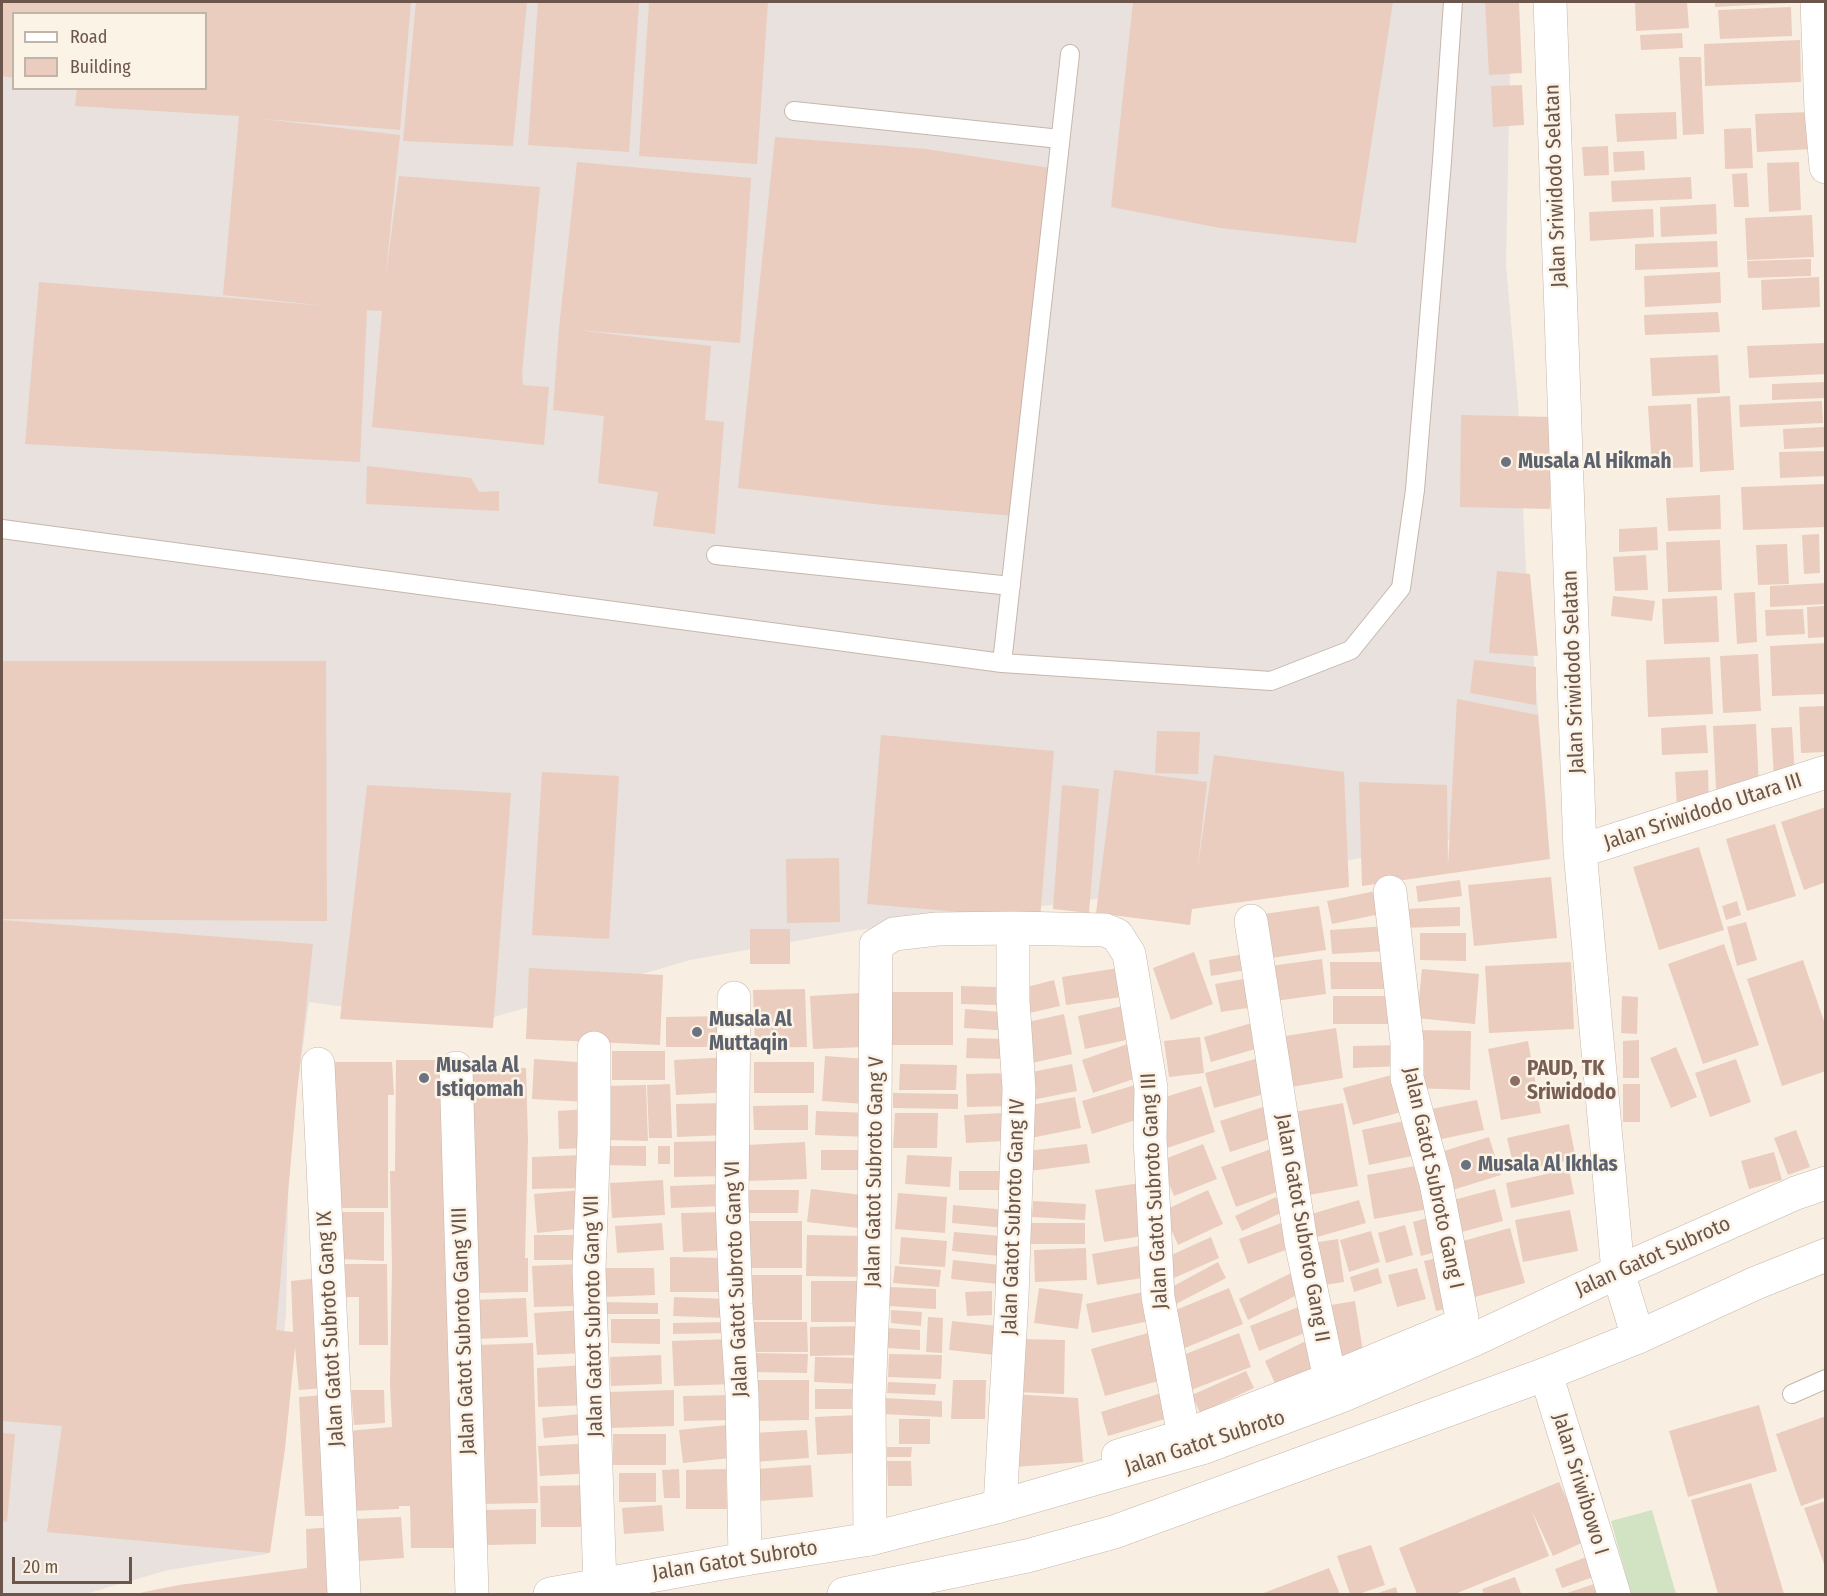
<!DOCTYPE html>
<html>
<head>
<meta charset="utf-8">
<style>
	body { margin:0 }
	#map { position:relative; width:1827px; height:1596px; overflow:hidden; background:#f8efe2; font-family:"Fira Sans Condensed",sans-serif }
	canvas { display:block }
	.frame { position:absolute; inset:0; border:3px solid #6c564c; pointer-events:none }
	.legend { position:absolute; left:12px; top:12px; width:195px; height:78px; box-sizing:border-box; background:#fcf3e7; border:2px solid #c2b4a9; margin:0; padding:8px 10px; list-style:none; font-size:18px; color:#6c564c }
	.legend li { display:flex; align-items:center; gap:12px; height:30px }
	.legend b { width:30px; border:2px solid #c2b4a9 }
	.scale { position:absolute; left:12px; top:1557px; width:120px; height:27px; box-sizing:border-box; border:3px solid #6c564c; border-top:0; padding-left:8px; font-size:18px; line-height:21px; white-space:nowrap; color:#6c564c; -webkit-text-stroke:4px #fcf3e7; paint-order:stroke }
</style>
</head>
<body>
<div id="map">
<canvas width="1827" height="1596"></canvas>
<div class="frame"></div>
<ul class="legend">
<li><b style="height:8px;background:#fff"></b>Road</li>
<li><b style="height:16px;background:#eacdbe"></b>Building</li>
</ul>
<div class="scale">20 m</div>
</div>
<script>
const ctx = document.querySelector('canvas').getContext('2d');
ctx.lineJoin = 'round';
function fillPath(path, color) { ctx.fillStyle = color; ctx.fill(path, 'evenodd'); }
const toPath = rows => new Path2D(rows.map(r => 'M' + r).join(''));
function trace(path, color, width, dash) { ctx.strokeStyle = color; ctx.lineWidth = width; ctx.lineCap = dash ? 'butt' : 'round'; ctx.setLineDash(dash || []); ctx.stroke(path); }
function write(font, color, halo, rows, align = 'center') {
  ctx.font = font + ' "Fira Sans Condensed",sans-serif'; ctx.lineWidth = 5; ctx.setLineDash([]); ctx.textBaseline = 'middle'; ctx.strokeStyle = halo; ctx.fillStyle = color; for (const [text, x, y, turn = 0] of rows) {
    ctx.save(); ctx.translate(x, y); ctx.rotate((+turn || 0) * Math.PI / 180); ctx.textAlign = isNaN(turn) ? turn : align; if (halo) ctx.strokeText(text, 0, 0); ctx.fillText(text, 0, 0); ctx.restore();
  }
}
fillPath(toPath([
	[2,2,1508,2,1510,67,1506,265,1518,402,1526,570,1547,816,1429,845,1256,878,852,931,690,960,470,1024,309,1002,289,1149,286,1313,274,1442,267,1554,168,1570,85,1594,2,1594],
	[14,14,206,14,206,88,14,88]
]), '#e8e1dd');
fillPath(toPath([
	[1652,1510,1676,1594,1631,1594,1611,1521]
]), '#d1e3c3');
fillPath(toPath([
	[2,2,411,2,400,130,263,119,400,135,385,281,399,176,540,187,522,373,523,385,549,387,544,445,372,427,382,311,367,310,360,462,25,444,39,282,327,306,223,295,239,116,75,106,77,88,206,88,206,14,14,14,14,78,2,76],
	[416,2,527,2,513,146,403,141],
	[538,2,639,2,629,152,528,145],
	[649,2,768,2,757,164,639,156],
	[1133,2,1393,2,1356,243,1220,228,1111,207],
	[1485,2,1519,2,1522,73,1489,75],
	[1635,2,1687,2,1689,28,1636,31],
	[1715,2,1790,2,1790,3,1715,7],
	[1791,7,1792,36,1720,39,1718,10],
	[1682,33,1683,48,1641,50,1640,35],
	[1800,40,1801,82,1705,86,1704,44],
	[1679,57,1701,57,1704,134,1683,135],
	[1522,85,1524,125,1493,127,1491,86],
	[1676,112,1677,139,1617,142,1615,114],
	[1811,112,1812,149,1757,152,1755,114],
	[1751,128,1753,168,1725,169,1724,129],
	[775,137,926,149,1050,168,1015,516,883,505,738,488],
	[1608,146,1609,175,1584,176,1582,147],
	[1644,151,1645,170,1614,172,1613,152],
	[577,162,751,178,740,343,577,330,711,346,705,420,724,422,715,534,653,526,658,492,598,483,604,416,553,410,559,328],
	[1799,162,1801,210,1769,212,1767,163],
	[1747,173,1749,207,1734,207,1732,174],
	[1691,177,1692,199,1612,202,1611,181],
	[1716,204,1717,234,1661,237,1660,207],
	[1653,209,1654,237,1590,241,1589,212],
	[1812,215,1814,257,1747,260,1745,218],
	[1717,241,1718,267,1635,270,1635,244],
	[1811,259,1811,276,1748,278,1747,261],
	[1720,272,1721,303,1645,307,1644,276],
	[1819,277,1820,307,1762,310,1761,280],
	[1718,312,1720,332,1645,335,1644,315],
	[1826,343,1826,374,1749,378,1747,346],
	[1718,355,1720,393,1652,396,1650,358],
	[1824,382,1825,398,1772,400,1772,384],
	[1730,396,1734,470,1700,472,1697,398],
	[1822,401,1823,423,1740,427,1739,405],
	[1691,404,1693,467,1652,469,1648,406],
	[1461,415,1552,417,1550,509,1460,507],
	[1825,427,1826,447,1784,449,1783,429],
	[1826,451,1826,476,1780,478,1779,452],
	[367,466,471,478,479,492,499,491,499,511,366,504],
	[1826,484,1826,527,1743,530,1741,487],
	[1720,495,1721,529,1668,531,1666,498],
	[1657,527,1658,550,1619,552,1619,529],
	[1819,534,1820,573,1804,574,1802,535],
	[1720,540,1722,590,1668,592,1666,542],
	[1787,544,1789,584,1758,585,1756,545],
	[1646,555,1648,590,1615,591,1613,557],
	[1497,571,1530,574,1538,656,1489,653],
	[1826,583,1826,604,1770,607,1770,586],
	[1755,592,1757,642,1737,644,1734,593],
	[1613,596,1655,601,1652,621,1611,616],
	[1717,596,1719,642,1664,644,1662,599],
	[1826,606,1826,637,1808,638,1807,607],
	[1803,609,1805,634,1766,636,1765,610],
	[1826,643,1826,694,1772,696,1770,646],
	[1758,654,1761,711,1723,713,1720,656],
	[1710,657,1713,714,1648,717,1646,660],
	[1474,660,1536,667,1536,705,1470,693],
	[2,661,326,661,327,921,2,919],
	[1457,699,1538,715,1550,859,1362,886,1359,782,1447,785,1448,865],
	[1826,706,1826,752,1801,753,1799,707],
	[1756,724,1759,788,1716,790,1713,726],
	[1706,725,1708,753,1662,755,1661,728],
	[1792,727,1795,777,1774,778,1771,728],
	[1157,731,1200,732,1198,774,1155,773],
	[881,735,1054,751,1040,919,867,904],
	[1214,755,1344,772,1349,887,1192,909,1190,925,1096,913,1114,770,1207,782,1197,873],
	[1708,770,1709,807,1677,808,1675,772],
	[542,772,619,776,609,939,532,935],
	[367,785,511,793,493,1028,340,1019],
	[1062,785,1099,789,1089,913,1053,909],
	[1826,807,1826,882,1804,890,1781,822],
	[1775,824,1796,896,1747,911,1726,839],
	[1699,847,1724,930,1659,950,1633,867],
	[839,858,840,922,787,923,786,859],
	[1551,877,1557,938,1474,946,1468,885],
	[1460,880,1462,896,1418,902,1416,886],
	[1380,890,1385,913,1332,924,1327,901],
	[1737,901,1741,915,1726,920,1722,906],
	[1319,906,1326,950,1271,958,1264,914],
	[1460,907,1460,926,1402,928,1402,909],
	[2,920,313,944,297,1092,276,1330,293,1332,291,1281,319,1278,324,1388,299,1390,295,1347,285,1449,270,1553,47,1532,62,1426,2,1421],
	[1746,922,1757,960,1737,966,1727,927],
	[1386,926,1388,951,1332,954,1330,930],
	[750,929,790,929,790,964,750,964],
	[1420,933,1466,933,1466,961,1420,960],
	[1724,944,1759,1045,1703,1064,1668,964],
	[1194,952,1213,1004,1171,1020,1153,968],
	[1250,953,1252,969,1211,976,1209,960],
	[1322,959,1326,994,1275,1001,1270,966],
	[1803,960,1826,1027,1826,1071,1782,1086,1747,979],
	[1330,962,1388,962,1389,989,1331,989],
	[1571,962,1574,1029,1489,1033,1485,966],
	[529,968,663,975,660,1045,526,1039],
	[1118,968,1122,997,1066,1005,1062,977],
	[1422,969,1479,974,1475,1024,1417,1018],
	[1255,977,1260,1006,1221,1012,1215,984],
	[1054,980,1060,1006,1021,1015,1015,990],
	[961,986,998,987,997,1005,961,1004],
	[805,989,807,1047,755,1048,753,990],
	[889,992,953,992,953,1045,889,1045],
	[860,993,863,1047,813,1049,810,996],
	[1333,996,1391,996,1391,1024,1333,1024],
	[1622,996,1638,997,1637,1034,1621,1033],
	[1132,1004,1140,1037,1085,1049,1078,1016],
	[965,1009,1012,1013,1011,1031,964,1028],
	[1064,1014,1072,1054,1028,1064,1019,1024],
	[728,1016,728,1047,666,1047,666,1017],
	[1255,1022,1262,1047,1211,1062,1204,1037],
	[1336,1028,1343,1078,1286,1088,1279,1037],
	[1414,1030,1471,1031,1470,1090,1412,1088],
	[1200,1037,1204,1073,1169,1077,1164,1041],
	[967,1038,1006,1039,1005,1059,966,1058],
	[1639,1040,1639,1078,1623,1078,1623,1041],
	[1136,1041,1148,1074,1093,1093,1082,1060],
	[1528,1041,1541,1113,1501,1120,1488,1049],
	[1401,1045,1402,1066,1353,1068,1353,1046],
	[1676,1047,1697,1097,1671,1108,1650,1058],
	[612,1051,665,1051,665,1080,612,1080],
	[825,1056,867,1059,864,1104,822,1101],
	[731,1057,732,1092,676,1095,674,1060],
	[1259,1058,1268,1093,1214,1108,1205,1073],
	[534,1059,591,1063,588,1102,532,1099],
	[1736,1059,1751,1102,1710,1117,1695,1073],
	[396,1060,452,1060,462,1548,411,1548,410,1506,399,1506,399,1509,351,1511,348,1431,392,1427,390,1384,392,1265,390,1171,395,1171],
	[328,1062,392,1062,394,1095,388,1095,388,1208,338,1208],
	[754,1062,814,1062,814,1093,754,1093],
	[900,1064,957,1065,956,1090,899,1090],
	[1072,1064,1077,1091,1032,1100,1027,1073],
	[466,1067,526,1068,528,1140,525,1258,528,1258,528,1292,474,1293],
	[1403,1072,1413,1109,1353,1125,1343,1088],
	[1011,1073,1012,1106,967,1107,966,1074],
	[670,1084,672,1138,649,1138,647,1085],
	[1623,1084,1640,1084,1640,1122,1623,1122],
	[646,1085,648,1141,608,1140,606,1086],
	[1135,1085,1145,1117,1092,1134,1082,1101],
	[1201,1086,1215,1132,1167,1148,1152,1101],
	[893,1093,958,1094,958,1109,893,1108],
	[1075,1097,1081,1128,1031,1138,1026,1106],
	[1477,1100,1484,1130,1437,1140,1431,1109],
	[726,1103,727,1135,677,1137,676,1104],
	[1343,1103,1358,1186,1304,1196,1289,1113],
	[808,1105,808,1130,754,1130,753,1106],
	[1269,1105,1279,1136,1230,1152,1220,1121],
	[586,1109,587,1148,559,1149,558,1111],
	[816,1111,870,1113,868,1137,815,1135],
	[895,1113,938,1113,937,1148,893,1148],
	[1004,1113,1005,1141,966,1143,964,1115],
	[1409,1120,1417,1155,1369,1165,1362,1130],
	[1569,1124,1576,1159,1515,1172,1507,1138],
	[1796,1130,1810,1167,1788,1175,1774,1138],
	[1489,1137,1501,1175,1443,1193,1431,1155],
	[726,1141,727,1176,674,1177,674,1142],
	[805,1142,807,1179,747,1181,746,1145],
	[1087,1144,1090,1163,1030,1171,1027,1151],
	[1203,1144,1217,1179,1174,1196,1160,1161],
	[610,1146,646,1146,646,1166,609,1165],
	[658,1146,670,1146,670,1164,658,1164],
	[1271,1149,1285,1189,1236,1207,1221,1167],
	[821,1150,863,1150,863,1170,821,1170],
	[1774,1152,1782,1180,1749,1189,1741,1161],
	[582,1155,582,1188,532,1189,532,1157],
	[907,1155,952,1157,950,1187,905,1184],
	[1426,1164,1434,1208,1374,1219,1367,1175],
	[1569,1169,1574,1194,1511,1208,1506,1183],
	[959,1171,1009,1171,1009,1190,959,1190],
	[663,1180,665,1215,612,1218,610,1183],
	[1140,1183,1149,1235,1104,1242,1095,1190],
	[722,1184,723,1206,671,1208,670,1186],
	[811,1189,871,1196,867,1229,807,1222],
	[1495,1189,1503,1221,1454,1234,1446,1202],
	[582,1190,586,1228,537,1233,534,1194],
	[745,1190,799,1190,798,1213,744,1213],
	[1208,1190,1223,1224,1178,1245,1163,1211],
	[898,1193,947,1197,945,1233,895,1229],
	[1276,1197,1283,1212,1242,1231,1235,1216],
	[1359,1200,1366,1223,1314,1238,1308,1215],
	[1033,1201,1086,1204,1085,1220,1032,1217],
	[953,1205,1007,1210,1005,1228,952,1223],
	[1570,1210,1578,1251,1523,1262,1515,1220],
	[341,1212,384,1212,384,1261,340,1259],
	[726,1212,727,1250,683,1252,681,1213],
	[1435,1216,1443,1250,1421,1256,1413,1222],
	[749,1221,802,1221,802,1268,748,1268],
	[662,1223,664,1250,617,1253,615,1226],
	[1030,1223,1085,1223,1085,1244,1030,1244],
	[1281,1223,1291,1248,1248,1264,1239,1239],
	[1405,1225,1413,1255,1386,1263,1378,1233],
	[1510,1228,1525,1283,1468,1299,1452,1244],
	[1371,1231,1380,1262,1349,1272,1340,1240],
	[954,1232,1001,1236,999,1256,952,1251],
	[534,1235,581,1235,581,1260,534,1260],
	[807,1235,866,1236,866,1277,806,1276],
	[901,1237,947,1241,945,1267,899,1264],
	[1211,1237,1219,1258,1174,1278,1165,1258],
	[1338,1239,1344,1282,1318,1286,1312,1243],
	[1138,1246,1143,1278,1097,1285,1092,1254],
	[1086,1248,1087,1280,1035,1282,1034,1250],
	[1447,1256,1459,1306,1436,1311,1424,1261],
	[670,1257,724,1258,723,1292,670,1292],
	[953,1260,1000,1265,998,1284,951,1279],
	[1218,1262,1226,1278,1176,1304,1168,1289],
	[340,1264,387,1264,388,1345,359,1345,359,1297,340,1297],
	[579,1264,579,1306,534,1307,532,1266],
	[895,1266,941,1270,939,1287,893,1283],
	[602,1268,654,1268,655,1295,602,1297],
	[1378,1268,1382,1283,1354,1292,1350,1277],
	[1417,1268,1426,1299,1397,1307,1388,1275],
	[1291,1273,1301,1293,1248,1320,1239,1299],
	[740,1275,802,1275,802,1320,740,1320],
	[811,1281,870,1281,870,1322,811,1322],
	[889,1287,936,1289,936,1309,888,1306],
	[1039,1288,1083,1294,1078,1329,1034,1323],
	[1229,1288,1243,1324,1185,1348,1171,1312],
	[992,1291,992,1315,967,1316,965,1292],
	[1148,1291,1154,1320,1092,1333,1086,1304],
	[674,1297,728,1299,727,1318,673,1316],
	[526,1298,528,1337,475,1339,473,1300],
	[1355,1301,1365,1364,1336,1368,1325,1306],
	[602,1302,658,1303,658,1314,602,1314],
	[1301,1306,1310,1331,1259,1351,1250,1326],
	[584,1310,586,1353,537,1355,534,1313],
	[891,1310,922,1312,921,1326,891,1323],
	[928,1317,943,1318,942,1353,926,1352],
	[611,1319,660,1319,660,1344,611,1343],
	[952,1321,1007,1327,1004,1356,949,1350],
	[731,1322,731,1333,673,1334,673,1323],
	[744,1322,807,1322,808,1352,745,1352],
	[862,1326,863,1355,810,1356,810,1327],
	[888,1328,920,1330,920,1350,887,1348],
	[1155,1331,1169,1378,1105,1396,1091,1349],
	[1239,1333,1251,1367,1191,1390,1178,1357],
	[1314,1337,1326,1365,1277,1388,1265,1361],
	[733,1339,735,1384,674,1386,672,1341],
	[1017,1339,1065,1340,1064,1394,1016,1392],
	[533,1343,538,1503,480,1504,478,1345],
	[751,1353,808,1354,807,1373,751,1372],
	[889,1354,942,1355,941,1379,888,1377],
	[661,1355,662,1384,611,1386,610,1357],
	[815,1357,860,1358,859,1384,814,1382],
	[585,1365,586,1405,538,1407,537,1368],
	[1246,1371,1254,1388,1200,1413,1192,1395],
	[754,1380,809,1380,809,1420,754,1421],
	[953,1380,986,1380,985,1419,951,1419],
	[888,1382,936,1384,935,1395,887,1393],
	[815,1389,853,1389,853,1409,815,1409],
	[351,1390,384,1390,385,1423,354,1425],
	[674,1390,674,1426,610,1428,608,1392],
	[1171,1390,1178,1415,1108,1436,1101,1412],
	[1011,1394,1078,1398,1083,1462,1015,1467],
	[324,1395,328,1516,305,1516,299,1397],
	[732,1395,733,1420,684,1421,683,1396],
	[883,1398,942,1401,942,1417,883,1414],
	[1759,1405,1777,1471,1688,1497,1669,1431],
	[590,1413,592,1434,544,1438,542,1418],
	[858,1415,860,1453,817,1455,815,1417],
	[1826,1416,1826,1497,1801,1506,1776,1434],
	[899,1419,930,1419,930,1444,899,1444],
	[727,1425,731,1458,683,1463,679,1430],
	[807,1430,809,1458,754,1462,753,1433],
	[2,1433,15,1434,7,1522,2,1521],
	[613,1434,666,1434,666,1465,613,1465],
	[594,1443,596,1473,540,1476,538,1446],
	[887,1447,912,1447,911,1457,887,1457],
	[887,1461,911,1461,912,1486,888,1486],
	[811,1465,813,1497,759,1501,757,1469],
	[679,1469,680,1498,664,1498,662,1470],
	[726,1469,727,1509,686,1509,686,1470],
	[619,1473,656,1473,656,1502,619,1502],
	[1559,1482,1586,1541,1553,1556,1531,1509,1549,1556,1455,1594,1417,1594,1399,1548],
	[1751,1483,1784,1594,1718,1594,1691,1500],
	[596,1485,597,1527,541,1527,540,1486],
	[1826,1501,1826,1567,1825,1567,1804,1508],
	[662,1505,664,1531,624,1534,622,1508],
	[536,1509,536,1544,486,1545,485,1510],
	[401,1517,404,1558,359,1561,355,1519],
	[334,1527,337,1594,134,1594,179,1585,307,1568,306,1529],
	[1371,1545,1385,1585,1359,1594,1350,1594,1337,1556],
	[1589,1556,1596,1576,1562,1588,1555,1569],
	[1329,1568,1340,1594,1261,1594],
	[1515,1577,1521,1593,1484,1594,1482,1589],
	[1597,1583,1601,1594,1564,1594],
	[1396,1587,1398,1594,1375,1594]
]), '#eacdbe');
const service = toPath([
	[794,111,1060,139],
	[2,529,1002,663,1271,681,1351,650,1401,588,1415,490,1442,161,1453,2],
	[716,555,1011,586],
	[1002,663,1070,54],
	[1792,1394,1826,1379]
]);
const minor = toPath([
	[1550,2,1580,851,1618,1272,1638,1337],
	[1817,2,1821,110,1826,167],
	[1580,851,1826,772],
	[734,998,732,1200,736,1304,742,1394,745,1559],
	[594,1048,594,1134,589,1270,600,1584],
	[318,1064,344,1594],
	[456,1068,472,1594],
	[1546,1374,1614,1594],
	[1330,1379,1458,1326,1462,1318,1436,1183,1407,1078,1407,1042,1390,892],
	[1184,1436,1330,1379,1301,1242,1251,921],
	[1000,1506,1012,1297,1019,1089,1013,1000,1013,928],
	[870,1539,869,1398,874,1275,876,945,894,934,937,929,1013,928,1105,930,1117,935,1129,954,1151,1088,1150,1138,1158,1297,1184,1436,1118,1456]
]);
const tertiary = toPath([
	[550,1594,745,1559,870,1539,1000,1506,1202,1448,1341,1396,1473,1340,1618,1272,1796,1193,1826,1183],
	[844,1594,1027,1556,1114,1532,1546,1374,1638,1337,1756,1283,1826,1255]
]);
trace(service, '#c7b6ab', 20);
trace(minor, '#c7b6ab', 34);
trace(tertiary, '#c7b6ab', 34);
trace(service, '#fff', 18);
trace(minor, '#fff', 33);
trace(tertiary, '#fff', 33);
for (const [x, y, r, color] of [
	[1506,462,6,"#6b7280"],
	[697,1032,6,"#6b7280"],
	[424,1078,6,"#6b7280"],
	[1515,1081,6,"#8d6e63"],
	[1466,1165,6,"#6b7280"]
]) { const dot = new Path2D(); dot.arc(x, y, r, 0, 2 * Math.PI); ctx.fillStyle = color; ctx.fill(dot); trace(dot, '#fcf3e7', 2); }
write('21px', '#6c564c', '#fcf3e7', [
	["Jalan Sriwidodo Selatan",1556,186,-92],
	["Jalan Sriwidodo Selatan",1574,672,-92],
	["Jalan Sriwidodo Utara III",1703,812,-18],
	["Jalan Gatot Subroto Gang V",875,1172,-89],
	["Jalan Gatot Subroto Gang I",1433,1178,78],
	["Jalan Gatot Subroto Gang III",1155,1191,-93],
	["Jalan Gatot Subroto Gang IV",1014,1217,-88],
	["Jalan Gatot Subroto Gang II",1302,1228,80],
	["Jalan Gatot Subroto",1653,1257,-24],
	["Jalan Gatot Subroto Gang VI",737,1279,-92],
	["Jalan Gatot Subroto Gang VII",594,1316,-91],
	["Jalan Gatot Subroto Gang IX",331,1329,-93],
	["Jalan Gatot Subroto Gang VIII",464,1331,-92],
	["Jalan Gatot Subroto",1205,1443,-18],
	["Jalan Sriwibowo I",1580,1484,73],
	["Jalan Gatot Subroto",735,1561,-9]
]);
write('bold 21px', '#5b616d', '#fcf3e7', [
	["Musala Al Hikmah",1518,462],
	["Musala Al",709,1020],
	["Muttaqin",709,1044],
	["Musala Al",436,1066],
	["Istiqomah",436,1090],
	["Musala Al Ikhlas",1478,1165]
], 'left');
write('bold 21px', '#785e54', '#fcf3e7', [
	["PAUD, TK",1527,1069],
	["Sriwidodo",1527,1093]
], 'left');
</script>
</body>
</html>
